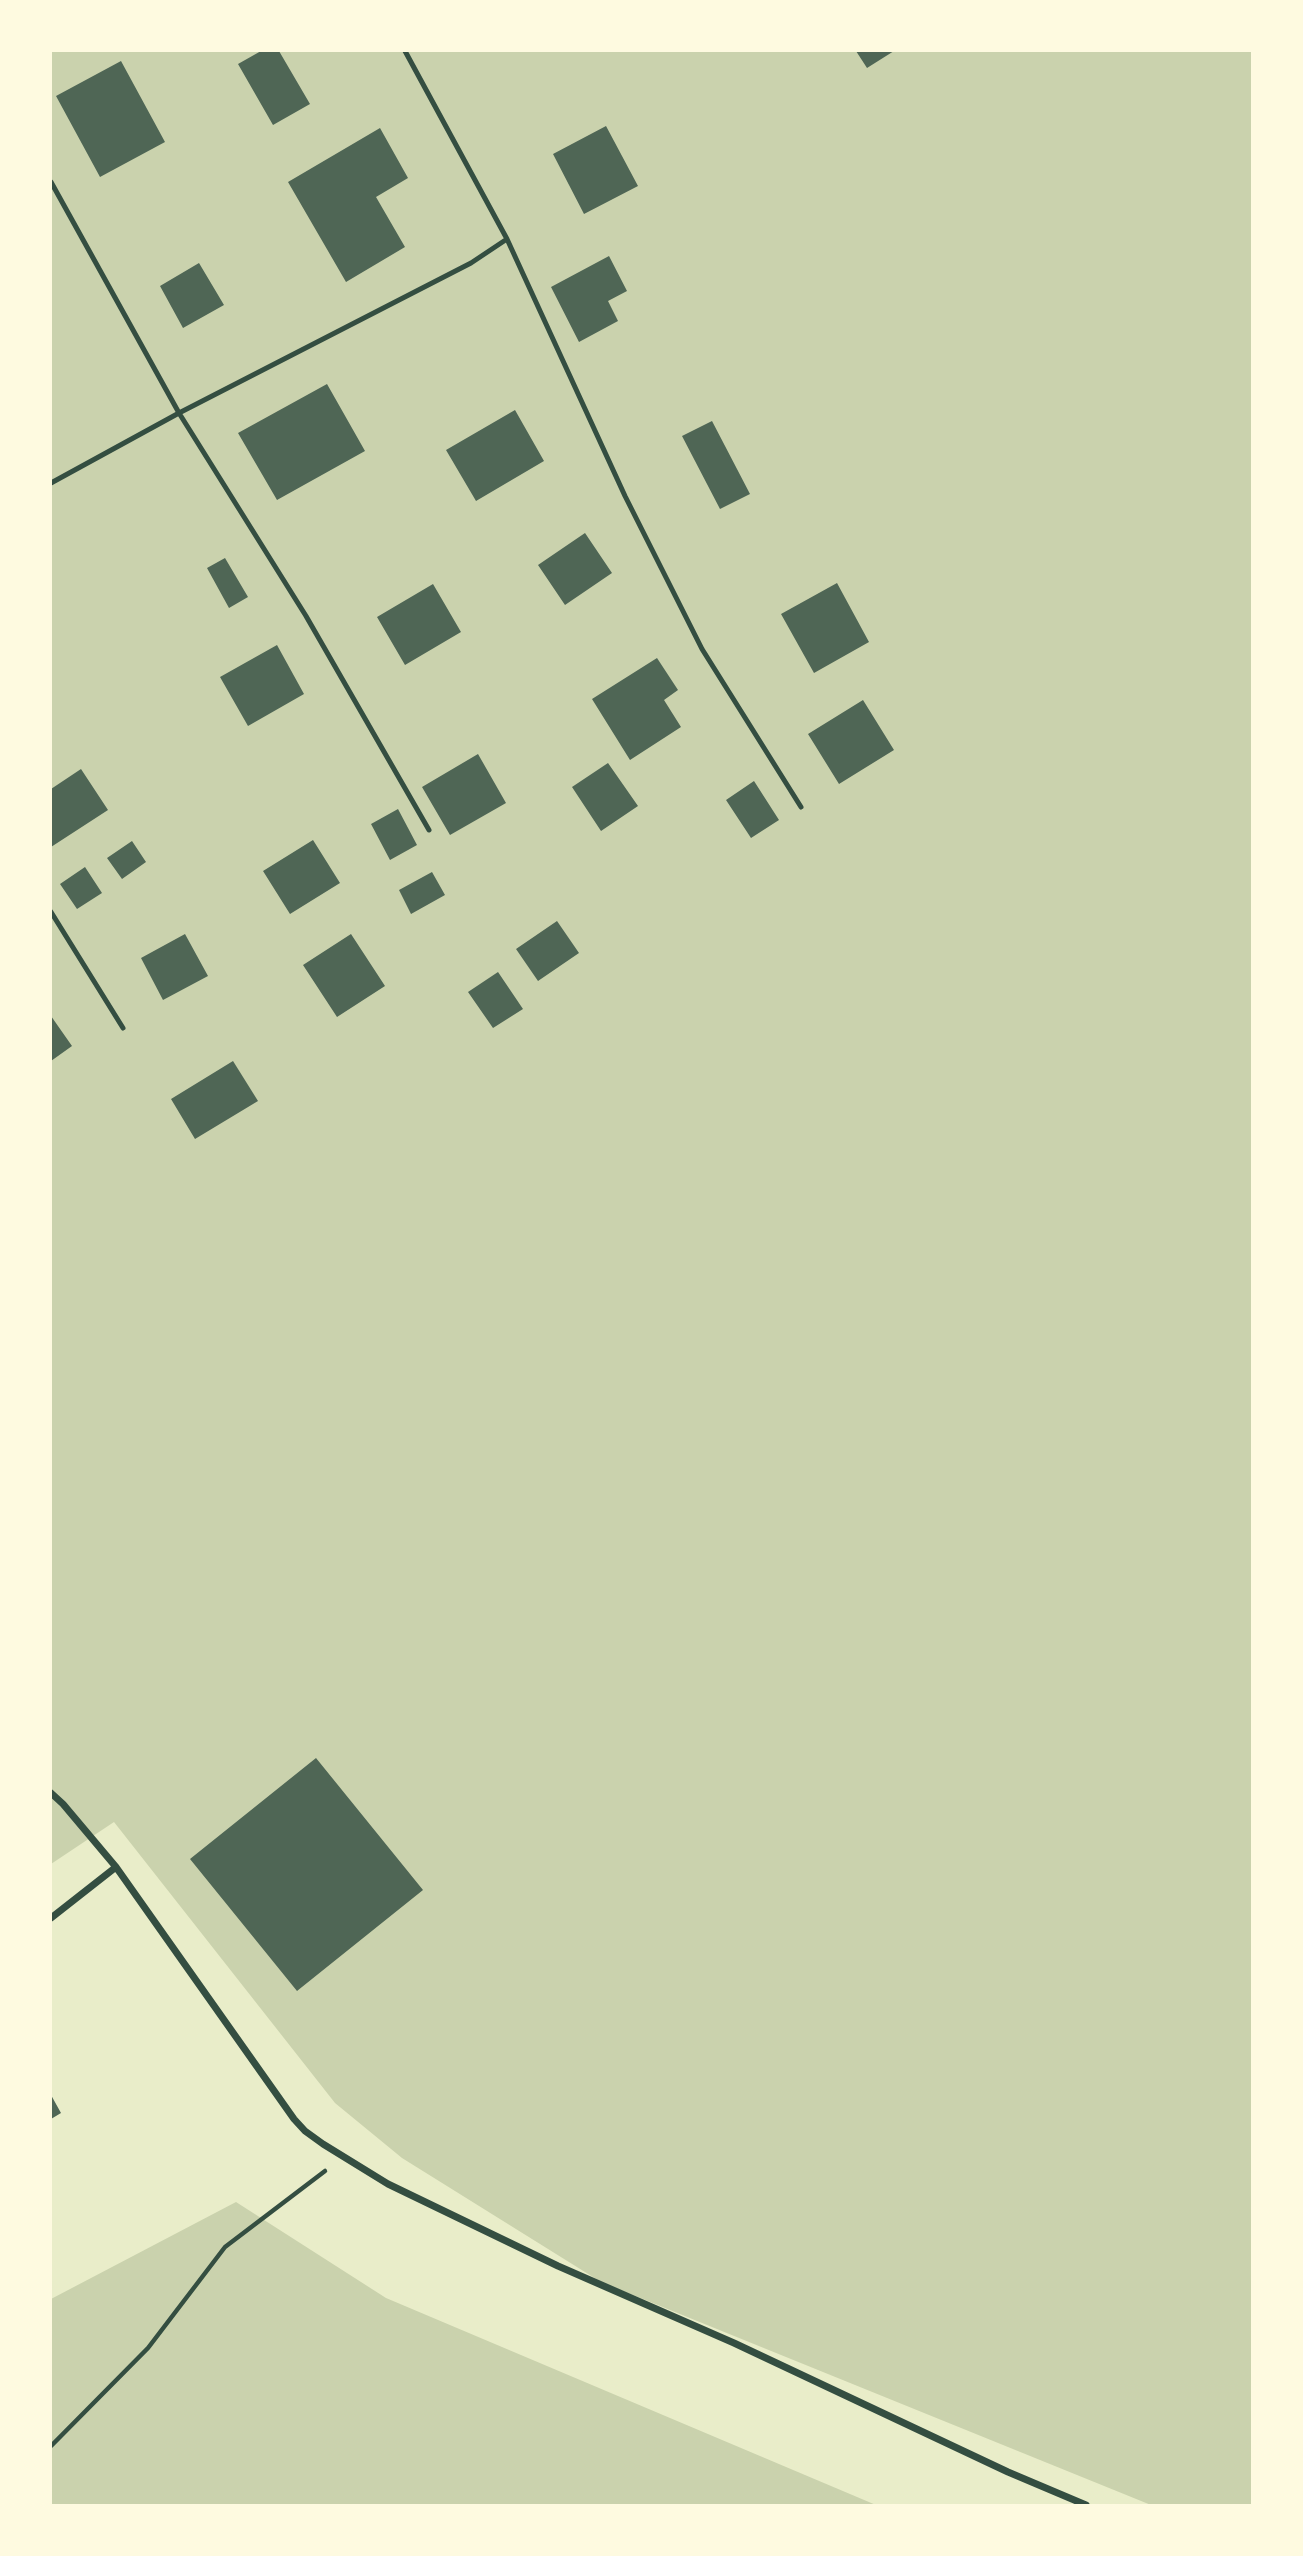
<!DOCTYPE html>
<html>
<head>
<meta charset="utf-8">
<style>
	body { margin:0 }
	#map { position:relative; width:1303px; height:2556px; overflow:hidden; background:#e9edc9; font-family:Commissioner,sans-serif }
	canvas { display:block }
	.frame { position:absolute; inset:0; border:52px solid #fefae0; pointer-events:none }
</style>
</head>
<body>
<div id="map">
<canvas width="1303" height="2556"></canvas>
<div class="frame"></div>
</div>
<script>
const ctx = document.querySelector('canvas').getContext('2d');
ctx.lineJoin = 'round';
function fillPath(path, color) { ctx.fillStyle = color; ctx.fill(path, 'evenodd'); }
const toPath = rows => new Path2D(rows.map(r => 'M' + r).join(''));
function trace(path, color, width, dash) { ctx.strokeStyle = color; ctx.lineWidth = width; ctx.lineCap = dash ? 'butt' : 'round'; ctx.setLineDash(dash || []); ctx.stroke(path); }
fillPath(toPath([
	[51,51,1252,51,1252,2505,1151,2505,601,2282,402,2158,335,2103,114,1822,51,1864],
	[236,2202,386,2298,876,2505,51,2505,51,2299]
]), '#cad2ad');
fillPath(toPath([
	[261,51,279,51,310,104,273,125,238,64],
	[856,51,894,51,867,68],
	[121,61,165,142,100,177,56,96],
	[606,126,638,186,584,214,553,154],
	[380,128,408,178,376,197,405,247,346,282,288,182],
	[609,256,627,291,608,301,618,321,579,342,551,287],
	[199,263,224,305,183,328,160,286],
	[327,384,365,451,277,500,238,433],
	[515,410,544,461,476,501,446,450],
	[712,421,750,494,720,509,682,436],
	[585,533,612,573,565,605,538,565],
	[225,558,248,597,229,608,207,568],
	[837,583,869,642,814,673,781,614],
	[433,584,461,632,405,665,377,617],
	[277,645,304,694,248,726,220,677],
	[657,658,678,690,664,700,681,727,630,760,592,699],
	[863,700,894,750,839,784,808,734],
	[478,754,506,803,450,835,422,787],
	[608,763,638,806,601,831,572,787],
	[81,769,108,810,51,847,51,789],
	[754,781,779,820,751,838,726,800],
	[398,809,417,845,390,860,371,824],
	[313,840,340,883,290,914,263,871],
	[132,841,146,862,122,879,107,858],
	[85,867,102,893,77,909,60,884],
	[432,872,445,895,411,914,399,890],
	[557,921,579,953,538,981,516,949],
	[185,934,208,976,163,1000,141,958],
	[351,934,385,986,337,1017,303,965],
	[498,972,523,1009,493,1028,468,992],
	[51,1016,72,1046,51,1061],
	[233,1061,258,1101,195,1139,171,1099],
	[316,1758,423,1890,297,1991,190,1859],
	[51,2095,61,2113,51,2119]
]), '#4f6655');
trace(toPath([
	[51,2446,148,2348,225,2247,325,2171]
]), '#344e41', 4.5);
trace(toPath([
	[51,182,179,413,306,616,429,830],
	[507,239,625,496,702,649,801,807],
	[51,483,179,413,471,263,507,239,405,51],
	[51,912,123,1028]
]), '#344e41', 5);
trace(toPath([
	[51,1793,63,1804,116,1867,294,2119,305,2131,323,2144,388,2184,558,2266,734,2343,1008,2472,1086,2505],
	[51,1918,116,1867]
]), '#344e41', 7);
</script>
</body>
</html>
